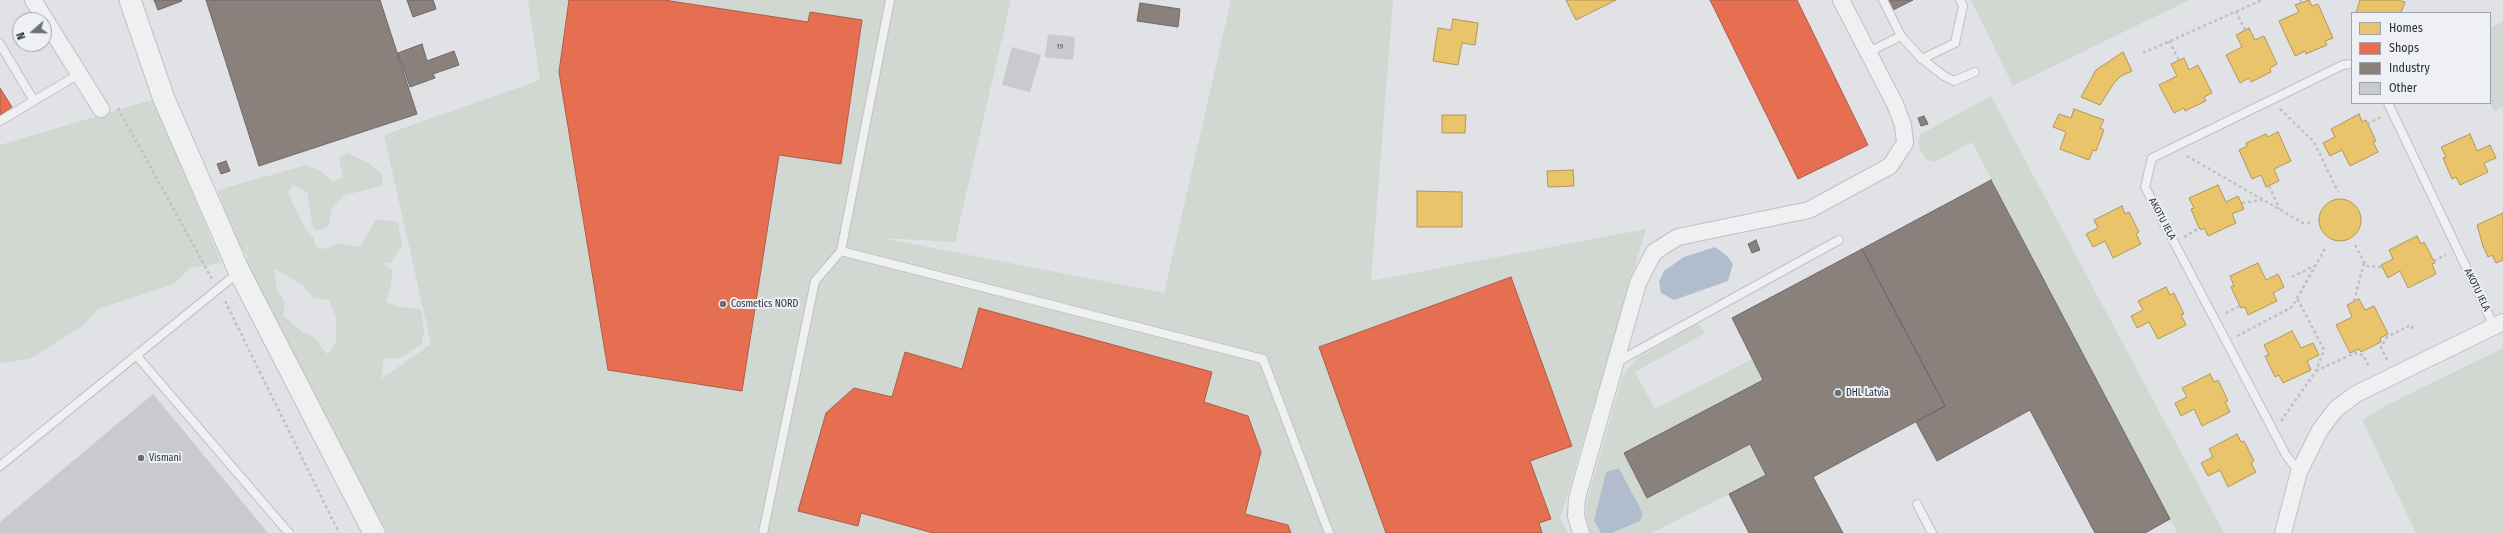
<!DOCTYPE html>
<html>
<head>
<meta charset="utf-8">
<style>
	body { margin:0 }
	#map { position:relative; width:2503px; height:533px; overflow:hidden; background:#e1e2e5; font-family:"Fira Sans Condensed",sans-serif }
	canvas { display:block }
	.legend { position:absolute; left:2351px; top:12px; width:140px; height:92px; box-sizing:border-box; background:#eef0f5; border:1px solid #9fa3ab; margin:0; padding:5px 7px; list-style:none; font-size:12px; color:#292f3d }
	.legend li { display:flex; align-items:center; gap:8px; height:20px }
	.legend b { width:20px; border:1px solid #9fa3ab }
	.north { position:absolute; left:12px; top:12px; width:40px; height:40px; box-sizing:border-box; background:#eef0f5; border:1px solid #9fa3ab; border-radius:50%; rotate:250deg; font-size:11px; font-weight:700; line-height:16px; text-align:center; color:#292f3d }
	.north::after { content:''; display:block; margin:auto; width:14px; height:18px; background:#696e78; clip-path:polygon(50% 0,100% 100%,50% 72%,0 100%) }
</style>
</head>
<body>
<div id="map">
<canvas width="2503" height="533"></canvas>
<ul class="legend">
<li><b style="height:11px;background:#e9c46a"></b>Homes</li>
<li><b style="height:11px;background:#e76f51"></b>Shops</li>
<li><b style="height:11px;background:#8a817c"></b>Industry</li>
<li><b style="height:11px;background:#c9cacd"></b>Other</li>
</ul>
<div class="north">N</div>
</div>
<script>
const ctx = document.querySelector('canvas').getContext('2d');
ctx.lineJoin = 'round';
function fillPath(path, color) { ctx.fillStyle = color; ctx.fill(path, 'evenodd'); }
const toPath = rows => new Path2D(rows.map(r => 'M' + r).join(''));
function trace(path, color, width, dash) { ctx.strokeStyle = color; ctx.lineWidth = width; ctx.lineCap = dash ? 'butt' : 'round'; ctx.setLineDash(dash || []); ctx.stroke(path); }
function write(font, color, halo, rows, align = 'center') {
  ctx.font = font + ' "Fira Sans Condensed",sans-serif'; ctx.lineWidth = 4; ctx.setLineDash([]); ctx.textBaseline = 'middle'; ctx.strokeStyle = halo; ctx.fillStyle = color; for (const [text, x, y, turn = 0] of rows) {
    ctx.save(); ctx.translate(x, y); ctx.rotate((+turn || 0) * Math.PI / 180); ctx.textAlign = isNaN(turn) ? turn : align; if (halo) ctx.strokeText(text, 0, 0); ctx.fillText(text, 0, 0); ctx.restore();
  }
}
fillPath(toPath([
	[528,0,1011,0,955,242,882,238,1164,293,1231,0,1393,0,1371,281,1646,229,1560,519,1568,533,387,533,248,274,247,255,236,242,218,190,306,165,319,170,332,181,343,178,339,157,348,153,368,163,382,174,382,186,345,195,332,208,328,227,317,231,313,228,307,192,293,185,288,194,306,230,314,238,316,247,325,249,339,243,360,247,376,219,398,222,402,245,391,263,383,264,393,270,390,291,385,302,399,307,421,309,424,332,421,345,400,358,384,358,381,379,431,344,384,135,540,80],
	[274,268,302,285,313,298,329,300,336,317,336,341,328,355,314,337,304,333,283,316,285,303,277,289],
	[1971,0,2189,0,2013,86],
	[2503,21,2503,107,2494,111,2490,103,2490,28],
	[1991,96,2224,533,2177,533,1972,142,1935,162,1927,160,1921,152,1918,142,1921,134],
	[154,99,221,263,190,268,174,284,98,309,85,324,30,359,0,363,0,145],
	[1697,324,1700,325,1705,333,1635,372,1655,409,1752,359,1763,380,1624,453,1647,498,1750,444,1766,475,1652,533,1612,533,1640,521,1619,468,1606,472,1594,520,1601,533,1591,533,1585,523,1588,497,1623,375,1637,358],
	[2503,348,2503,533,2416,533,2362,420,2385,406]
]), '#d0d8d1');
fillPath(toPath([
	[1715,247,1727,256,1733,264,1728,281,1674,300,1661,293,1659,282,1664,271,1684,257],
	[1619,468,1643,514,1640,521,1612,533,1601,533,1594,520,1606,472]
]), '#b1bdcf');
const homes = toPath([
	[1566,0,1616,0,1576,20,1566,0],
	[2309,0,2312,6,2318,4,2333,38,2325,41,2327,45,2315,50,2306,54,2305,51,2295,56,2279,21,2299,12,2295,5,2309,0],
	[2360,0,2398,0,2405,2,2401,13,2356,13,2360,0],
	[1453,19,1478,23,1475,45,1462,43,1458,65,1433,61,1438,28,1451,30,1453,19],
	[2249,28,2255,40,2264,36,2277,64,2270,68,2271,72,2251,82,2249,78,2240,83,2226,55,2242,47,2236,35,2249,28],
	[2123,52,2132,71,2121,76,2114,83,2100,105,2081,97,2096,70,2123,52],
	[2184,58,2189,70,2198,65,2212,93,2204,97,2206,101,2193,107,2185,111,2184,108,2174,113,2159,85,2177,76,2171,64,2184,58],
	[2074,109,2104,120,2100,128,2104,130,2096,151,2093,150,2089,160,2060,149,2066,132,2053,127,2059,114,2071,118,2074,109],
	[2359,114,2362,122,2366,120,2376,141,2373,142,2378,152,2350,166,2342,150,2330,156,2323,143,2335,137,2331,129,2359,114],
	[1442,115,1466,115,1465,133,1442,133,1442,115],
	[2278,132,2291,161,2274,169,2279,181,2266,187,2261,175,2252,179,2239,150,2247,146,2246,143,2266,134,2268,137,2278,132],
	[2470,134,2477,151,2490,145,2496,158,2484,163,2488,172,2460,185,2456,177,2452,179,2443,158,2446,157,2441,147,2470,134],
	[1573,170,1574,186,1548,187,1547,171,1573,170],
	[2218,185,2226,202,2238,196,2244,209,2232,214,2236,223,2208,236,2204,228,2201,230,2199,228,2191,209,2194,208,2189,198,2218,185],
	[1417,191,1462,192,1462,227,1417,227,1417,191],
	'2319 220a21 21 0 1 1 42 0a21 21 0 1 1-42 0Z',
	[2122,206,2125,214,2129,212,2139,232,2136,234,2141,244,2113,258,2105,241,2093,247,2086,234,2098,228,2094,220,2122,206],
	[2503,213,2503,260,2496,263,2492,255,2488,257,2483,246,2477,225,2503,213],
	[2417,236,2421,244,2424,242,2435,263,2432,264,2436,274,2408,288,2400,271,2388,278,2381,265,2393,259,2389,250,2417,236],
	[2258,263,2266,280,2278,274,2284,287,2273,293,2277,301,2248,315,2245,307,2241,308,2240,306,2231,287,2234,286,2230,276,2258,263],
	[2166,287,2170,295,2174,293,2184,314,2181,315,2186,325,2158,339,2149,322,2137,328,2131,316,2143,310,2138,301,2166,287],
	[2359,299,2365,310,2374,306,2388,334,2380,338,2381,342,2361,352,2359,349,2350,353,2336,325,2352,317,2347,305,2359,299],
	[2292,331,2301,348,2313,343,2319,355,2307,361,2311,370,2283,383,2279,375,2275,377,2265,356,2269,355,2264,345,2292,331],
	[2210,374,2214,382,2218,380,2228,401,2225,402,2230,412,2202,426,2194,409,2181,416,2175,403,2187,397,2182,388,2210,374],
	[2237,434,2241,442,2244,441,2254,461,2251,463,2256,472,2228,487,2220,470,2208,476,2201,463,2213,457,2209,449,2237,434]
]);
fillPath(homes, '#e9c46a');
trace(homes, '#af975c', 1);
const shops = toPath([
	[569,0,664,0,808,22,810,12,862,20,841,164,779,155,742,391,608,370,559,72,569,0],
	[1710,0,1797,0,1868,145,1798,179,1710,0],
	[0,88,12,107,0,115,0,88],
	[1511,277,1572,446,1530,461,1551,519,1539,523,1542,533,1386,533,1319,347,1511,277],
	[979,308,1212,372,1204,402,1248,416,1261,452,1245,514,1288,525,1291,533,933,533,861,513,858,526,798,511,826,413,854,388,892,397,905,352,962,369,979,308]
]);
fillPath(shops, '#e76f51');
trace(shops, '#ae5c4b', 1);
const industry = toPath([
	[154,0,181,0,182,1,158,10,154,0],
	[206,0,380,0,417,114,259,166,206,0],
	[407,0,433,0,436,9,413,17,407,0],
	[1888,0,1913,0,1893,10,1888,0],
	[1140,3,1180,9,1178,27,1137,21,1140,3],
	[422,44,427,61,454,51,459,65,433,74,435,78,410,87,398,53,422,44],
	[1924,116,1928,124,1921,126,1918,118,1924,116],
	[226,161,230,171,221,174,217,164,226,161],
	[1991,180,2170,519,2145,533,2095,533,2030,410,1937,461,1916,422,1945,406,1862,249,1991,180],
	[1756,240,1760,250,1752,253,1748,244,1756,240],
	[1862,249,1945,406,1813,477,1843,533,1749,533,1729,494,1766,475,1750,444,1647,498,1624,453,1763,380,1732,318,1862,249]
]);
fillPath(industry, '#8a817c');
trace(industry, '#6d6869', 1);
fillPath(toPath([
	[1048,34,1075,37,1073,60,1045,57],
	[1012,47,1041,55,1030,92,1002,85],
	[153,394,268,533,0,533,0,522]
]), '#c9cacd');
const service = toPath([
	[1883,0,1901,36],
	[0,44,34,101],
	[1867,53,1901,36,1922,59,1944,76,1954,81,1975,72],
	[1922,59,1955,43,1963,6,1960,0],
	[2388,103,2494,326],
	[0,121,79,74],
	[841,251,1263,359,1329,533],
	[136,355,289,533],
	[1617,362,1839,240],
	[0,466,239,272],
	[2299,472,2286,455,2145,187,2152,158,2343,65,2352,64],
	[1917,504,1932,533],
	[763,533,815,281,841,251,890,0]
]);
const minor = toPath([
	[33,0,101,109],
	[1581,533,1576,516,1577,498,1638,283,1654,252,1678,237,1809,210,1890,166,1905,143,1903,125,1895,104,1841,0],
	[2283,533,2299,472,2320,430,2336,409,2356,394,2503,322]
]);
const tertiary = toPath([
	[130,0,164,99,239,271,374,533]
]);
trace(service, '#bfc0c3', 10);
trace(minor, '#bfc0c3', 18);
trace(tertiary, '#bfc0c3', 23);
trace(toPath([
	[2300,0,2301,2],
	[2236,11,2245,30],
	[2169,41,2179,60],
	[2143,53,2262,0],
	[118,108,212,279],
	[2280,109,2314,142,2338,192],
	[2367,124,2381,117],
	[2187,156,2303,223,2311,223],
	[2269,186,2280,209],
	[2242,203,2262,200],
	[2184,237,2199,228],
	[2355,245,2366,266,2383,267],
	[2434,261,2446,255],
	[2292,277,2316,265],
	[225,301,339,533],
	[2354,301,2364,263],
	[2226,313,2240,306],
	[2237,336,2292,307,2326,247],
	[2387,360,2381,347,2387,337,2411,325,2413,329],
	[2316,371,2355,353,2363,355,2369,367],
	[2281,421,2316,371,2324,350,2297,298]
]), '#bfc0c6', 2.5, [3, 3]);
trace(service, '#f0f0f2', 8);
trace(minor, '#f0f0f2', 16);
trace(tertiary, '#f0f0f2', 21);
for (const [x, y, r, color] of [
	[723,304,4,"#696e78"],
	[1838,393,4,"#696e78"],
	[141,458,4,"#696e78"]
]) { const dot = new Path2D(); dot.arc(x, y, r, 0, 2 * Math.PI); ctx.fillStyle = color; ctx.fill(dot); trace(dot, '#eef0f5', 1.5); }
write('8px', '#525662', null, [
	["19",1060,47]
]);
write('10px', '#292f3d', '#eef0f5', [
	["AKOTU IELA",2162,219,62],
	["AKOTU IELA",2477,290,64]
]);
write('10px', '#292f3d', '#eef0f5', [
	["Cosmetics NORD",731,304],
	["DHL Latvia",1846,393],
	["Vismani",149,458]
], 'left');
</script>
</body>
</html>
